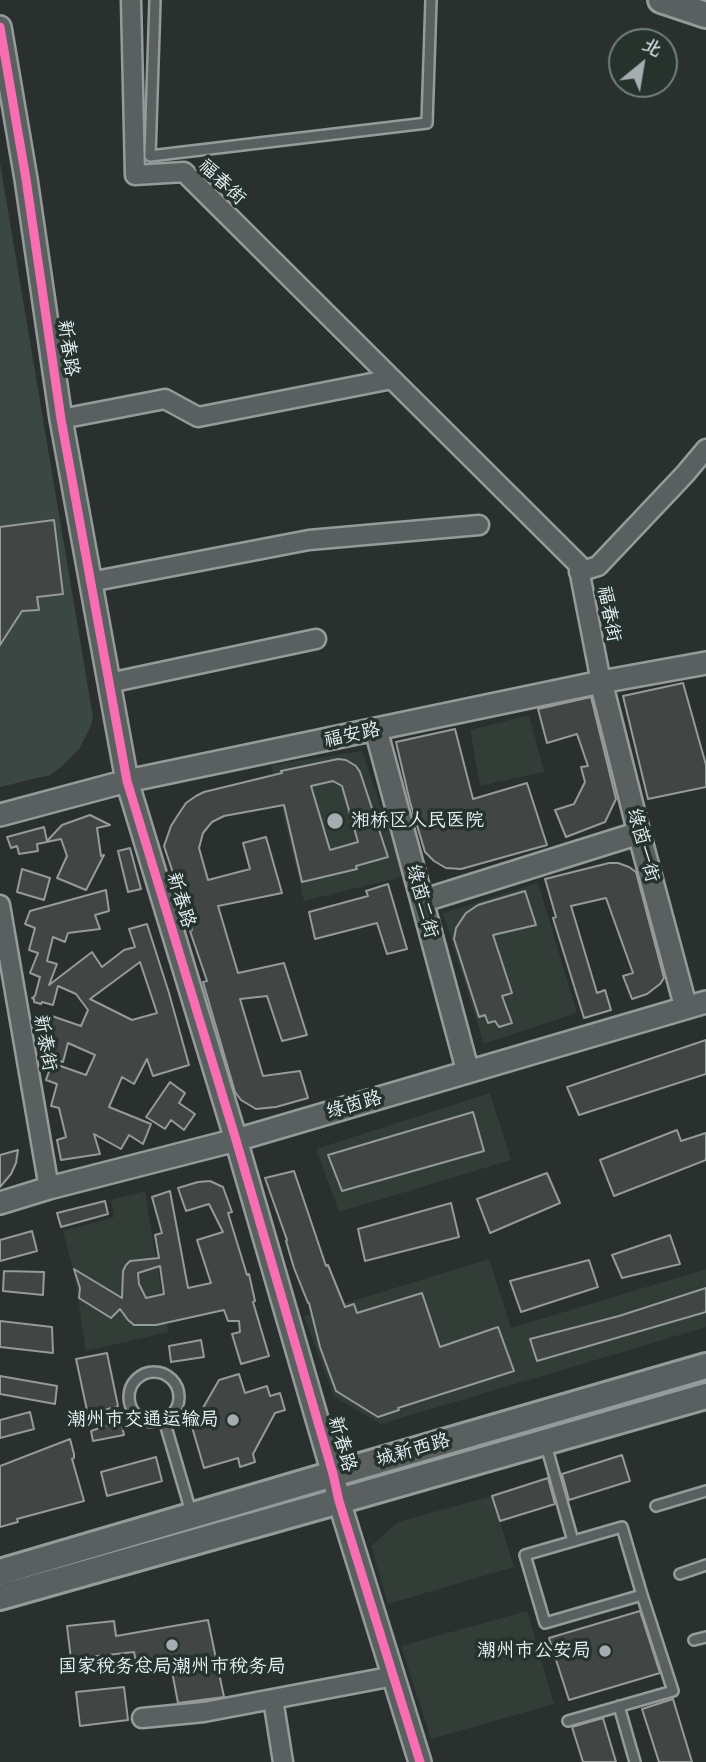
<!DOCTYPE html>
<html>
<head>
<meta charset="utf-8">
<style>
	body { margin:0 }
	#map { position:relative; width:706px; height:1762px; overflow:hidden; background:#29302d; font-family:Delius,"LXGW WenKai TC",sans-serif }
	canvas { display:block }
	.north { position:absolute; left:608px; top:28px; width:70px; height:70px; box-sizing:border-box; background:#26332d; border:2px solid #747f7e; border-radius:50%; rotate:30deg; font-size:19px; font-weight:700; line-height:28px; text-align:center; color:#e8f1f8 }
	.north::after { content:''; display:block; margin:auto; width:24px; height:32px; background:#a5adb1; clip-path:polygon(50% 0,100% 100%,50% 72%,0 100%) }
</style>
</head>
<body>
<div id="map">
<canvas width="706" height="1762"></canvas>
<div class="north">北</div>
</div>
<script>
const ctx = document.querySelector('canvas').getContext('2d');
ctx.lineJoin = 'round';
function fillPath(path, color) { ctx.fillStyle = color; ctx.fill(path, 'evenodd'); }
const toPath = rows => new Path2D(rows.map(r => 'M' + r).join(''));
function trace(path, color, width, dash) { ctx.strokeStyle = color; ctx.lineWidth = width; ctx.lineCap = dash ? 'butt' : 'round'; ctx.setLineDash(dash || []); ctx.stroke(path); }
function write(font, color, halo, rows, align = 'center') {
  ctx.font = font + ' Delius,"LXGW WenKai TC",sans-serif'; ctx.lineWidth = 7; ctx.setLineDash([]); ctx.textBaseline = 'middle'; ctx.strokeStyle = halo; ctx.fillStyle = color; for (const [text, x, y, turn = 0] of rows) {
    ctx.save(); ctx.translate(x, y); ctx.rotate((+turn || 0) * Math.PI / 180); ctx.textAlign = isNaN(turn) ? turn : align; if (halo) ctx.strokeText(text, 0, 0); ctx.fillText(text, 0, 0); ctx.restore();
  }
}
fillPath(toPath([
	[529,715,544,772,480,786,470,730],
	[362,751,404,876,304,901,271,765],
	[538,883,577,1013,484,1044,443,913],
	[490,1093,511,1160,339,1212,316,1149],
	[145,1191,168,1332,86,1351,74,1273,63,1231,114,1217,111,1200],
	[489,1259,511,1328,706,1269,706,1327,381,1424,334,1397,304,1316],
	[492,1496,514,1567,388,1604,371,1546,398,1522],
	[527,1611,554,1704,431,1739,401,1646]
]), '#323d38');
fillPath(toPath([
	[0,163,93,717,90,728,79,749,61,767,50,775,0,787]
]), '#3b4743');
const building = toPath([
	[54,520,63,594,37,597,39,610,22,611,0,645,0,527,54,520],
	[683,683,706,765,706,787,648,799,623,696,683,683],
	[591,697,616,799,605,822,566,837,555,810,574,804,585,782,581,767,588,766,577,734,547,743,538,709,591,697],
	[455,729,473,799,527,783,547,845,461,869,446,868,434,861,425,852,410,802,396,742,455,729],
	[338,759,346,760,356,766,360,772,388,857,356,866,357,869,302,882,284,805,224,816,212,822,203,833,199,848,208,880,250,869,243,843,266,837,282,893,218,906,238,973,284,963,307,1035,282,1041,267,996,240,999,263,1076,300,1071,308,1098,276,1107,256,1109,241,1100,235,1092,203,982,207,981,190,931,192,930,164,846,171,826,178,815,186,803,196,796,204,792,282,773,281,771,338,759],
	[333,781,342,786,358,842,330,850,311,786,333,781],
	[90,815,110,825,97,828,101,856,104,855,86,890,57,878,67,856,61,839,37,844,38,851,19,854,17,846,11,848,7,837,44,827,47,841,62,825,90,815],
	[130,848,141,889,128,892,118,851,130,848],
	[609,863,618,863,629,867,636,872,664,978,660,984,647,994,632,999,623,976,633,973,606,898,571,906,597,993,605,990,611,1010,584,1018,553,918,556,917,545,879,609,863],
	[22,869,50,878,44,900,17,892,22,869],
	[388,884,407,949,387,954,377,923,315,939,309,912,368,896,366,891,388,884],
	[106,890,109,911,95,915,100,929,68,933,65,942,53,937,47,961,57,964,49,985,92,952,102,967,124,950,135,947,129,929,147,924,169,993,189,1065,153,1076,147,1059,134,1084,122,1077,109,1107,151,1124,143,1144,129,1135,121,1149,94,1134,100,1154,61,1160,57,1140,66,1137,59,1108,51,1106,57,1084,46,1080,52,1063,86,1075,95,1055,68,1043,63,1062,45,1056,51,1034,40,1030,46,1014,81,1026,88,1010,76,994,58,986,53,1005,42,1002,41,1004,34,1002,34,999,32,998,35,996,40,977,30,973,38,953,29,950,35,928,25,924,30,911,106,890],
	[140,962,157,1013,132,1020,90,999,140,962],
	[525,891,536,925,493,935,512,993,502,996,512,1023,499,1027,495,1021,488,1023,485,1015,479,1017,454,939,456,928,466,913,478,905,525,891],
	[706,1040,706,1074,579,1115,567,1087,706,1040],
	[170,1082,185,1093,179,1103,195,1114,184,1130,171,1120,165,1129,146,1117,170,1082],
	[473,1112,484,1151,342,1191,328,1155,473,1112],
	[677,1130,681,1141,706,1133,706,1160,614,1196,600,1160,677,1130],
	[18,1150,16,1163,11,1174,0,1187,0,1155,18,1150],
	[294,1171,326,1266,328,1265,345,1307,354,1304,357,1313,422,1293,440,1347,498,1327,514,1371,398,1408,399,1410,378,1417,336,1391,320,1347,309,1303,308,1303,294,1268,286,1241,287,1240,265,1178,294,1171],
	[547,1173,560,1203,490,1233,477,1199,547,1173],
	[210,1181,223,1187,232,1212,228,1213,247,1275,249,1274,255,1301,253,1302,269,1356,241,1364,232,1334,240,1332,239,1321,228,1321,224,1310,156,1325,134,1325,128,1320,120,1309,111,1318,79,1298,80,1288,74,1269,122,1298,123,1271,126,1265,130,1261,159,1258,155,1235,162,1233,152,1197,170,1191,188,1288,211,1283,197,1240,223,1232,209,1204,186,1211,178,1188,198,1182,210,1181],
	[160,1266,164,1294,146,1298,139,1284,138,1273,160,1266],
	[105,1201,108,1214,61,1227,57,1213,105,1201],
	[451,1203,459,1237,365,1261,358,1229,451,1203],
	[32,1231,37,1251,0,1261,0,1240,32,1231],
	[670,1235,680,1264,622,1278,612,1255,670,1235],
	[589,1260,598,1287,521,1312,510,1281,589,1260],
	[4,1271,44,1272,43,1295,3,1291,4,1271],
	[706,1288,706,1312,537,1361,530,1339,619,1316,706,1288],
	[0,1321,52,1327,53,1353,0,1347,0,1321],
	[201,1340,204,1357,171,1362,169,1346,201,1340],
	[107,1353,118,1406,88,1415,76,1359,107,1353],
	[239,1374,245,1393,267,1386,270,1396,280,1393,285,1410,275,1413,253,1454,255,1462,240,1467,238,1458,204,1468,192,1427,219,1380,239,1374],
	[0,1376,57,1386,55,1404,0,1394,0,1376],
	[30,1412,34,1429,0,1438,0,1420,30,1412],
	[121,1420,124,1435,93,1441,91,1431,121,1420],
	[70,1439,74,1454,74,1458,72,1459,84,1501,17,1519,18,1522,0,1527,0,1466,70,1439],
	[622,1455,630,1481,569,1500,562,1474,622,1455],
	[156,1457,162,1481,107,1496,101,1472,156,1457],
	[548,1478,555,1504,500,1521,492,1496,548,1478],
	[640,1611,660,1673,569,1700,549,1638,640,1611],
	[208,1620,224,1697,178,1703,170,1661,137,1667,134,1652,71,1659,67,1626,114,1621,116,1636,208,1620],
	[124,1687,128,1720,80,1726,76,1692,124,1687],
	[673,1699,692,1762,659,1762,642,1709,673,1699],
	[603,1718,616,1762,583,1762,572,1727,603,1718]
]);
fillPath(building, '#414644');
trace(building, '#959a9a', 2);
const service = toPath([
	[155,0,150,156,427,123,431,0],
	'129 1397a25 25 0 1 1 50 0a25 25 0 1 1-50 0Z',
	[164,1420,191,1512],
	[546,1445,573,1541],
	[656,1506,706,1491],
	[622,1527,642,1595,545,1623,525,1555,622,1527],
	[680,1574,706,1565],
	[694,1640,706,1637],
	[619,1706,635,1762],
	[568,1721,673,1691,642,1595]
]);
const minor = toPath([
	[131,0,135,175,184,172,578,564,601,682],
	[61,419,165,399,198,417,392,379],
	[579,572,598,566,685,474,706,449],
	[90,582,309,540,479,525],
	[109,683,316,639],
	[0,905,49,1188],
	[273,1699,283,1762],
	[142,1718,204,1712,394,1676]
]);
const tertiary = toPath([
	[0,27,26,179,61,419,127,781,236,1140,333,1474,339,1501,420,1762],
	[601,682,639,833,686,1008],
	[376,730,468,1072],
	[0,815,127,781,601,682,706,663],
	[422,901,639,833],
	[0,1203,49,1188,236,1140,706,1002]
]);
const secondary = toPath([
	[661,0,706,15],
	[0,1572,333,1474,706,1366],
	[0,1597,339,1501,706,1396]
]);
trace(service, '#959a9a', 14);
trace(minor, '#959a9a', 23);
trace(tertiary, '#959a9a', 26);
trace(secondary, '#959a9a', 30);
trace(service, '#5a6060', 9);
trace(minor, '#5a6060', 18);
trace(tertiary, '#5a6060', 21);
trace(secondary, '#5a6060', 24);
trace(toPath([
	[0,27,26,179,61,419,127,781,236,1140,333,1474,339,1501,420,1762]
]), '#f96db3', 9);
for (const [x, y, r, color] of [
	[335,821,9,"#a5adb1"],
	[233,1420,7,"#a5adb1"],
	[172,1645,7,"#a5adb1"],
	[605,1651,7,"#a5adb1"]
]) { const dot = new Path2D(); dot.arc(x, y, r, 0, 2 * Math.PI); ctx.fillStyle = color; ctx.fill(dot); trace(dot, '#26332d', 2.5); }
write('19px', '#e8f1f8', '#26332d', [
	["福春街",222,182,43],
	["新春路",68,348,82],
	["福春街",609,614,79],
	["福安路",352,735,-12],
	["绿茵一街",643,845,75],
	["新春路",181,900,73],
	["绿茵二街",422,901,75],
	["新泰街",45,1043,80],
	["绿茵路",354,1105,-16],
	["新春路",342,1444,74],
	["城新西路",413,1450,-16]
]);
write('19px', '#e8f1f8', '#26332d', [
	["湘桥区人民医院",351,821,"left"],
	["潮州市交通运输局",219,1420],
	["潮州市公安局",591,1651],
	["国家税务总局潮州市税务局",172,1667,"center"]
], 'right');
</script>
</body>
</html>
